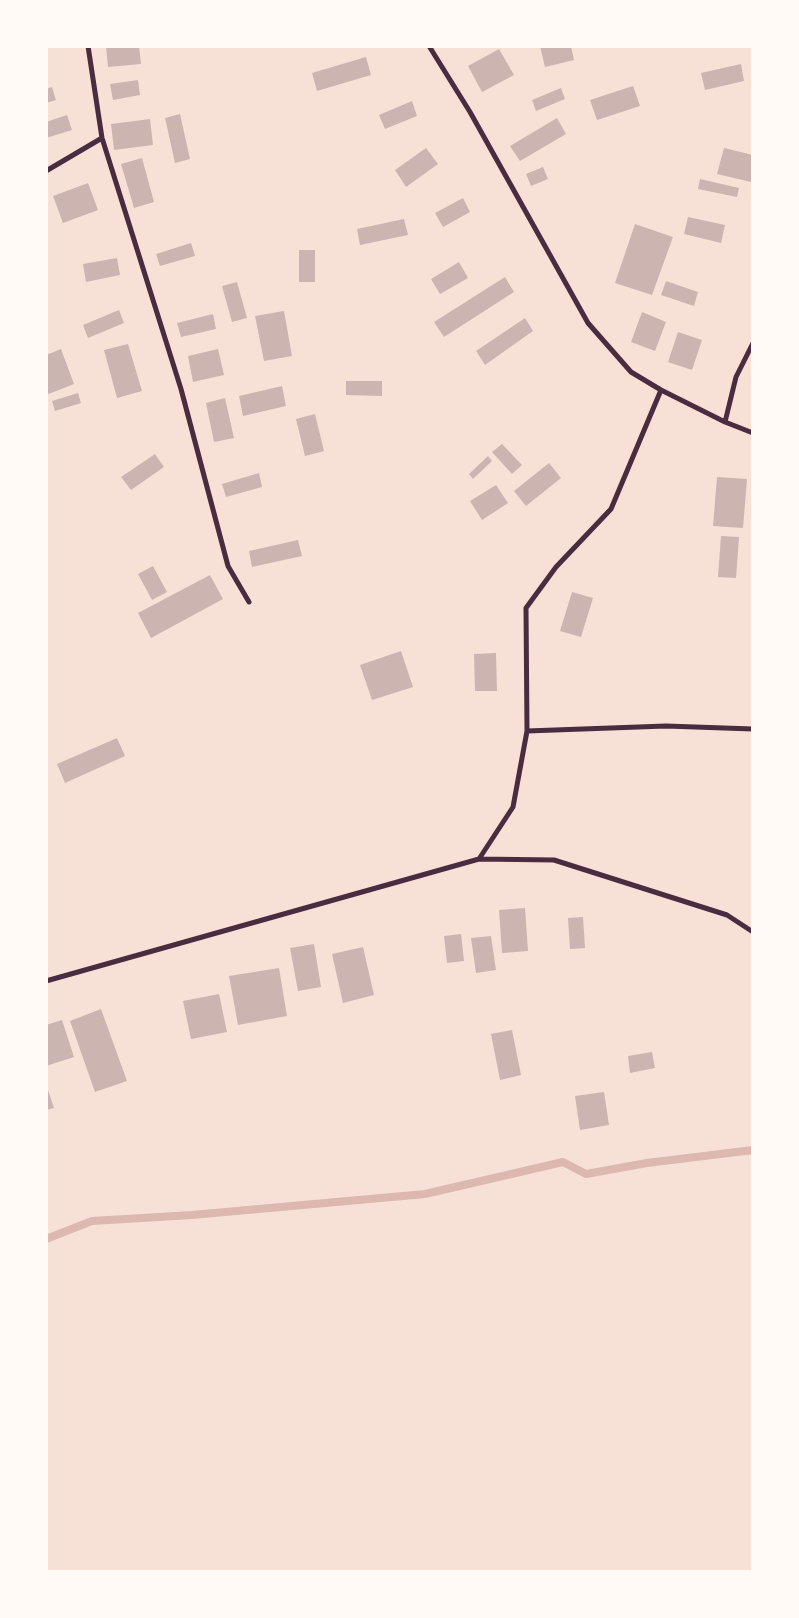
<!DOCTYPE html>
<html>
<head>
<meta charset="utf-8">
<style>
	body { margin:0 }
	#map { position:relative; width:799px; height:1618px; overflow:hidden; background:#f7e1d7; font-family:Manrope,sans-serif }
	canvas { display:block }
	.frame { position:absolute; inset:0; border:48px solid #fffaf5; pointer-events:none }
</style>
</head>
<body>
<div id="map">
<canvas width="799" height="1618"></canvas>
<div class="frame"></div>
</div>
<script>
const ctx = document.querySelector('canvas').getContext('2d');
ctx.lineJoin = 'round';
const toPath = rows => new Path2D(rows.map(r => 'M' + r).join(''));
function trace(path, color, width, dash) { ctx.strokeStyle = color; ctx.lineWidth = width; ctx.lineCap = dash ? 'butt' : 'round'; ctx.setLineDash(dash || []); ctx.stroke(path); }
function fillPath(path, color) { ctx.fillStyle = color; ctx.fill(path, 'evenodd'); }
trace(toPath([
	[46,1239,92,1221,192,1215,425,1194,563,1162,586,1174,647,1163,753,1150]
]), '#dcb8b0', 8);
fillPath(toPath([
	[106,46,139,46,141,64,108,67],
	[540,46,571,46,574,60,545,67],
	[499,49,514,75,482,92,468,66],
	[366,57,371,75,317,91,312,73],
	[741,64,744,81,705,90,701,73],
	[138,80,140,95,113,100,110,84],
	[633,86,640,106,597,120,590,100],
	[52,87,56,100,46,103,46,89],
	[561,88,565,99,536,111,532,100],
	[412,101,417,116,385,129,379,115],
	[180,114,190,159,175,163,165,118],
	[67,115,72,130,46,138,46,122],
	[557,118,566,134,520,161,510,146],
	[150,119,153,145,114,150,111,124],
	[426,148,438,164,406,187,395,170],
	[724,148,753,155,753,172,751,182,717,174],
	[142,158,154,202,134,208,121,164],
	[543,167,548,179,531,186,526,174],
	[700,179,739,188,737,197,698,189],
	[88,183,98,210,63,223,53,196],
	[463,198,470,212,443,227,435,213],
	[688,217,725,225,721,243,684,234],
	[404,219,408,235,360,245,357,229],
	[635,224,673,237,652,295,615,283],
	[191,243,195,256,160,266,156,254],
	[299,250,315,250,315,282,299,282],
	[117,258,120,275,86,282,83,264],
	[459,262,468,278,440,294,431,279],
	[505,277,514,292,444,337,434,322],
	[666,281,698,292,694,306,661,295],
	[237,282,247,318,232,322,222,286],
	[119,310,124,323,88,338,83,325],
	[284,311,292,356,264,361,255,316],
	[642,312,666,322,655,351,631,342],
	[213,314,216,329,181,337,177,323],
	[525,318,533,331,485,365,476,351],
	[678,332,702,340,692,370,668,362],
	[128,344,142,391,117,398,104,350],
	[61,349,74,384,46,395,46,355],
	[218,349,224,375,193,382,188,356],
	[346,381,382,381,382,396,346,395],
	[282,386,286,406,243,416,239,396],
	[78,393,81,403,55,411,52,401],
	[225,398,234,438,214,442,206,403],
	[315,414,324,451,305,456,296,419],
	[502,444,522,465,512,474,492,452],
	[155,454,164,467,131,490,121,477],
	[488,456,492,461,473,479,469,474],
	[549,463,561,478,526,506,514,491],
	[259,473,262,487,226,497,222,484],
	[717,477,747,479,743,528,713,526],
	[496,485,508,503,482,520,470,501],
	[721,536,739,537,736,578,718,577],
	[298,540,302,556,252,567,249,551],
	[153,566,167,592,152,600,138,574],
	[210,575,223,599,151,638,138,613],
	[572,592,593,598,581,637,560,631],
	[401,651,413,687,372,700,360,665],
	[496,653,497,691,475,691,474,654],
	[117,738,125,756,65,783,57,764],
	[525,908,528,951,502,953,499,910],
	[583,917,585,948,570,949,568,918],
	[461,934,464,961,447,963,444,936],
	[491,936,496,970,476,973,471,938],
	[314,944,321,987,298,991,290,948],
	[363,947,374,995,343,1003,332,954],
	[279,968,287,1016,238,1025,229,976],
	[219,994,227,1032,191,1039,183,1001],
	[101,1009,127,1081,95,1092,70,1021],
	[62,1020,74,1057,46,1066,46,1025],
	[512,1030,521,1075,500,1080,491,1034],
	[652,1052,655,1068,630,1073,628,1056],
	[46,1084,54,1108,46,1110],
	[604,1092,609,1125,580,1130,575,1096]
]), '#ccb4b1');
trace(toPath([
	[88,46,102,138,181,389,228,566,249,602],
	[429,46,470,112,588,323,631,372,661,390,725,422,753,433],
	[46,171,102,138],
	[725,422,736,377,753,343],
	[527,731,666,726,753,729],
	[479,859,513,807,527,731,526,608,556,567,611,509,661,390],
	[46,981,479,859,554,860,727,915,753,932]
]), '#4a2c40', 5);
</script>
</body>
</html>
